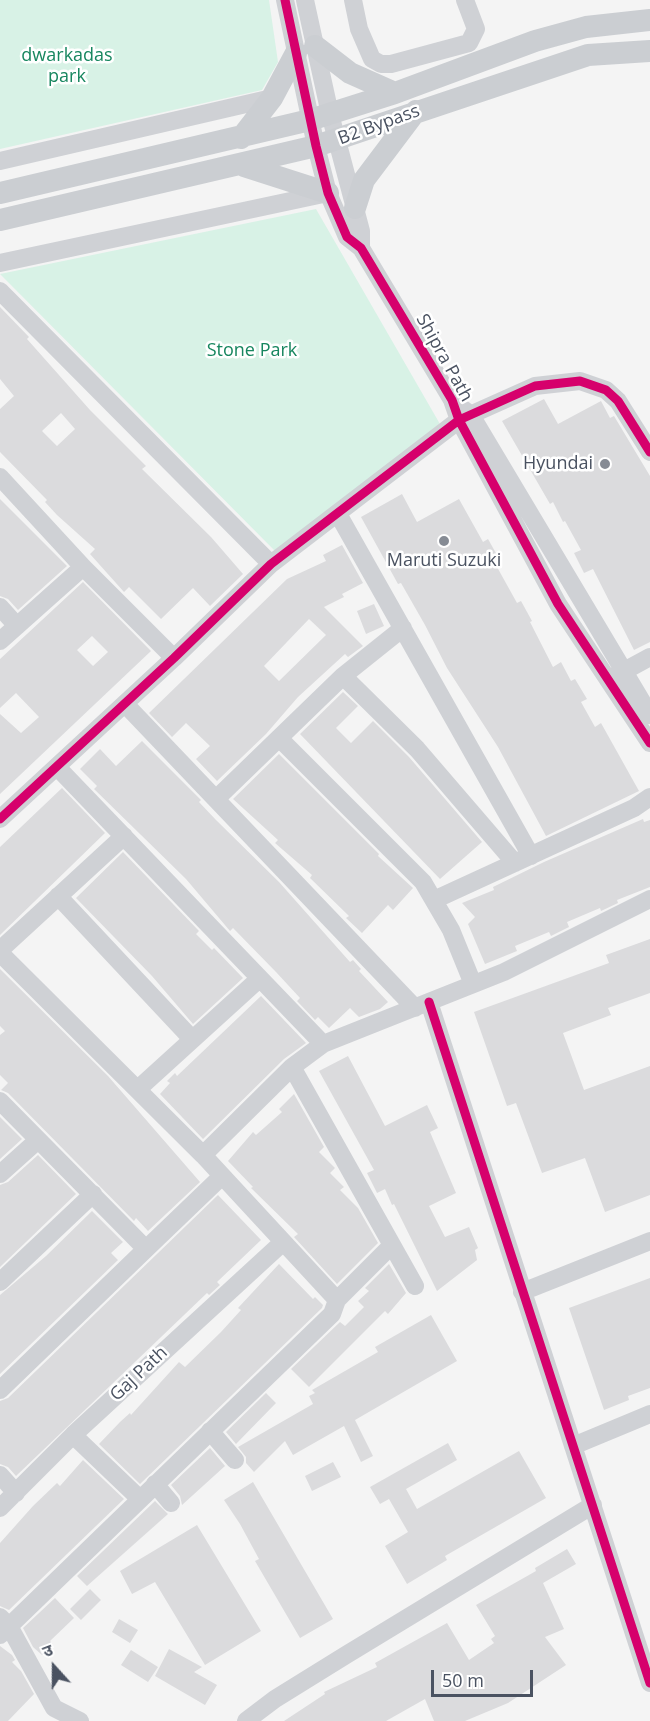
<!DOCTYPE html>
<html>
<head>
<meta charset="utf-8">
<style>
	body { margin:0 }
	#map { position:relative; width:650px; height:1721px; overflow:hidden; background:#f4f4f4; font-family:"Open Sans","Noto Sans Devanagari",sans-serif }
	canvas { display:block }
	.north { position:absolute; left:24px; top:1637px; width:60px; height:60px; -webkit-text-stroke:4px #fff; paint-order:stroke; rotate:339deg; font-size:16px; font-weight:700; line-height:24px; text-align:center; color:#4a5261 }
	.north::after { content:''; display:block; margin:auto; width:21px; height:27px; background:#4a5261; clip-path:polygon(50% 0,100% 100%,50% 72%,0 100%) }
	.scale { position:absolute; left:431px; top:1670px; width:102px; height:27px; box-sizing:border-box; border:3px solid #4a5261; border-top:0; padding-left:8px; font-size:18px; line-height:21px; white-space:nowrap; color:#4a5261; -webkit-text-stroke:4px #fff; paint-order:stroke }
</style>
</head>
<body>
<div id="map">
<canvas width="650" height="1721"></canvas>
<div class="north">उ</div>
<div class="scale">50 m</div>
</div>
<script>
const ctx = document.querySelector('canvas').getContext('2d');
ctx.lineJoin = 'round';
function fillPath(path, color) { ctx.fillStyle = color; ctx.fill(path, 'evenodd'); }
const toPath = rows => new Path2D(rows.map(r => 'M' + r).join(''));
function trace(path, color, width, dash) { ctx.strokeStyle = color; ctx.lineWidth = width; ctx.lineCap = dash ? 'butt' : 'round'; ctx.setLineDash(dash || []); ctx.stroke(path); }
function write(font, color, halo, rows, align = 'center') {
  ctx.font = font + ' "Open Sans",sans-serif'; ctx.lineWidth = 5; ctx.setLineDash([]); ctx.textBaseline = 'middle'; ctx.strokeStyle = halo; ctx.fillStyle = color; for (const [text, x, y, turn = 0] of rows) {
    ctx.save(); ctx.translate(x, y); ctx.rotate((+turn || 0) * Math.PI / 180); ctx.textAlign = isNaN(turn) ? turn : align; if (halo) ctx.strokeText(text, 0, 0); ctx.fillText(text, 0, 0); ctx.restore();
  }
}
fillPath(toPath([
	[0,0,269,0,278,62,262,90,0,149],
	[316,209,444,431,275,551,0,274]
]), '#d8f2e6');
fillPath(toPath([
	[0,307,29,337,27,339,90,410,146,466,142,469,211,537,243,574,210,606,193,588,161,619,129,587,124,592,90,554,95,549,57,515,45,502,47,500,0,452,0,409,14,396,0,379],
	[61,413,75,429,57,446,42,431],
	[544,399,558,424,601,401,610,418,614,416,650,476,650,642,634,650,593,569,584,573,574,553,581,550,565,521,563,522,553,502,550,504,502,421],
	[402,494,417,522,459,499,483,542,488,539,497,555,492,558,517,603,521,601,532,621,530,622,553,667,561,662,571,681,575,679,587,699,581,702,595,727,601,723,639,791,546,836,498,747,447,668,425,625,401,583,398,584,361,517],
	[0,499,67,566,18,610,8,599,0,596],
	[342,545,363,583,342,594,344,597,324,607,363,646,348,657,345,654,298,697,266,734,217,781,196,759,210,746,186,723,172,737,149,713,287,579,326,561,323,555],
	[309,619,326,635,279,681,264,666],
	[83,582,151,651,0,794,0,714,21,733,39,717,16,693,0,708,0,659],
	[92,636,108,652,93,666,77,650],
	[374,604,384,626,366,634,357,611],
	[343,692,358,706,336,728,351,743,373,721,409,757,482,842,440,879,300,734],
	[142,741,201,800,199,802,216,820,279,882,350,962,353,960,361,969,359,971,388,1002,380,1009,359,1017,350,1008,329,1028,318,1017,315,1020,297,1001,300,998,276,972,233,928,230,931,186,879,94,789,97,786,80,769,100,749,116,766],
	[279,754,379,854,378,856,413,888,393,910,388,905,362,933,346,918,349,916,310,878,312,875,275,843,278,840,233,799],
	[62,788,105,833,0,935,0,847],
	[643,819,644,822,650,820,650,887,617,900,618,903,601,911,600,908,567,922,569,927,551,936,549,932,515,946,517,951,485,964,468,924,475,917,462,903,494,890,493,887,544,862],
	[123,852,199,931,196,934,212,950,214,948,243,978,193,1024,152,976,76,898],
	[650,939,650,993,608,1008,611,1015,563,1033,584,1090,650,1066,650,1195,605,1212,585,1158,542,1173,516,1103,507,1106,474,1012,609,963,606,955],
	[0,969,108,1076,200,1182,148,1231,136,1218,134,1221,8,1093,1,1090,8,1083,0,1075,0,1035,5,1031,0,1026],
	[261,996,306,1043,284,1059,203,1139,160,1094,170,1083,167,1081,175,1073,177,1076],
	[348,1056,385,1126,427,1105,438,1128,430,1132,456,1193,429,1206,445,1237,469,1227,478,1248,475,1250,477,1260,437,1291,394,1204,392,1205,385,1189,377,1193,367,1173,374,1170,319,1071],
	[294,1094,324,1147,319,1152,335,1168,330,1173,344,1187,340,1190,358,1208,378,1243,337,1284,294,1237,298,1234,251,1188,253,1187,228,1161,253,1132,256,1135,282,1112,279,1109],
	[0,1117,22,1139,0,1159],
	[38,1155,76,1194,0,1267,0,1185,8,1182],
	[218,1195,261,1240,217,1282,220,1285,209,1295,207,1293,16,1476,8,1467,0,1464,0,1401,8,1398],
	[92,1211,123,1242,111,1253,118,1260,0,1374,0,1295,46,1256],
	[279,1264,313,1299,315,1297,323,1305,322,1308,140,1484,99,1444,120,1422,130,1413,131,1415,179,1362,185,1367,221,1332,241,1310,238,1308],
	[389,1264,406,1293,388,1314,385,1311,309,1387,291,1369,340,1322,345,1326,364,1307,358,1301,369,1291,365,1288],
	[650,1278,650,1388,628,1396,629,1400,604,1410,569,1308],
	[431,1315,457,1361,355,1420,373,1456,361,1462,344,1426,293,1455,285,1441,254,1472,246,1463,246,1457,238,1447,313,1404,309,1396,315,1393,312,1390,378,1352,375,1347],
	[266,1393,276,1403,236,1444,226,1432],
	[448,1443,457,1460,406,1489,417,1509,519,1451,546,1498,445,1556,447,1560,407,1584,385,1546,408,1532,389,1499,380,1504,370,1487],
	[210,1448,225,1466,182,1505,180,1496,171,1485],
	[83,1460,124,1499,9,1610,0,1606,0,1543,33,1506,57,1483,60,1486],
	[333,1462,341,1477,312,1491,305,1476],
	[253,1482,333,1619,300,1638,255,1561,259,1559,240,1524,224,1500],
	[155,1501,168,1514,87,1586,77,1576],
	[197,1525,261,1631,205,1665,155,1582,132,1594,120,1571],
	[567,1549,576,1564,543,1583,564,1629,545,1637,566,1665,508,1703,465,1721,434,1721,425,1699,386,1721,284,1721,325,1694,324,1692,377,1667,375,1663,447,1623,469,1660,494,1643,491,1639,495,1636,476,1605,536,1571,535,1568],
	[90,1589,101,1600,81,1620,70,1609],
	[55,1598,74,1618,50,1641,53,1644,42,1655,33,1647,23,1628],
	[119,1619,138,1630,130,1643,112,1632],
	[0,1646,12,1655,15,1660,12,1662,21,1671,34,1694,8,1721,0,1721],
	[169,1649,202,1667,194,1672,217,1685,205,1705,155,1676],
	[131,1650,158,1667,148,1682,121,1665]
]), '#dbdbdd');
trace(toPath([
	[285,0,316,146,328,193,347,237,361,248,452,400,459,420,558,604,650,743],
	[305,0,330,114,361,231,361,248],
	[353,0,359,29,372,59,381,64,391,64,469,43,476,29,465,0],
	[0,161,272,98],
	[0,263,328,193],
	[0,291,271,564],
	[463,409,471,415,650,715],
	[0,477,83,567,174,658],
	[338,514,531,856],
	[0,607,17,626],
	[0,641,83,567],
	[343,676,417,749,515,863],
	[615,676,650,657],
	[125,704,415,1008],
	[279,738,423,882,451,930,473,984],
	[57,767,323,1044],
	[217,798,343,676,403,628],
	[0,819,174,658,271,564,459,420,535,386,580,381,606,390,618,401,650,452],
	[58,896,192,1039],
	[434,900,634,808,650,797],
	[0,950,124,836],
	[0,953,203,1155,337,1300],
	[429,1002,650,1683],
	[292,1067,415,1286],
	[138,1089,259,979],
	[0,1101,146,1249,221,1177],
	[203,1155,292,1067,323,1044,504,972,650,899],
	[0,1174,38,1140],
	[0,1282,93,1194],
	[522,1292,650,1241],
	[0,1390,146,1249],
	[210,1431,235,1460],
	[73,1435,140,1499],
	[573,1446,650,1414],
	[0,1475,16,1493],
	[155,1484,171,1503],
	[0,1508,73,1435,282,1243],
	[0,1617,9,1626,54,1708,80,1721],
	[0,1635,332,1314,337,1300,392,1245],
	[246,1721,275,1699,346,1655,593,1505]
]), '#cfd1d5', 18);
trace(toPath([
	[315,46,350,73,395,93],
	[241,138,272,98,296,53],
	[244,166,328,193],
	[0,193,310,120,395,93,535,41,586,27,650,20],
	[355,208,364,180,416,111],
	[0,220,316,146,588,55,650,51]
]), '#cbced2', 22);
trace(toPath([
	[285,0,316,146,328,193,347,237,361,248,452,400,459,420,558,604,650,743],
	[0,819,174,658,271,564,459,420,535,386,580,381,606,390,618,401,650,452],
	[429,1002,650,1683]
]), '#d6006c', 9);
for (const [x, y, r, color] of [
	[605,464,6,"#868b94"],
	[444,541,6,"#868b94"]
]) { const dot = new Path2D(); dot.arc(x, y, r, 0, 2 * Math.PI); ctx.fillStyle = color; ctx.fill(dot); trace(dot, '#fff', 2); }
write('18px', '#17865f', '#fff', [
	["dwarkadas",67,56],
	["park",67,77],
	["Stone Park",252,351]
]);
write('18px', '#4a5261', '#fff', [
	["B2 Bypass",379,125,-20],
	["Shipra Path",444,358,61],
	["Gaj Path",139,1374,-43]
]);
write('18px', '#4a5261', '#fff', [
	["Hyundai",593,464],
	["Maruti Suzuki",444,561,"center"]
], 'right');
</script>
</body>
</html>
